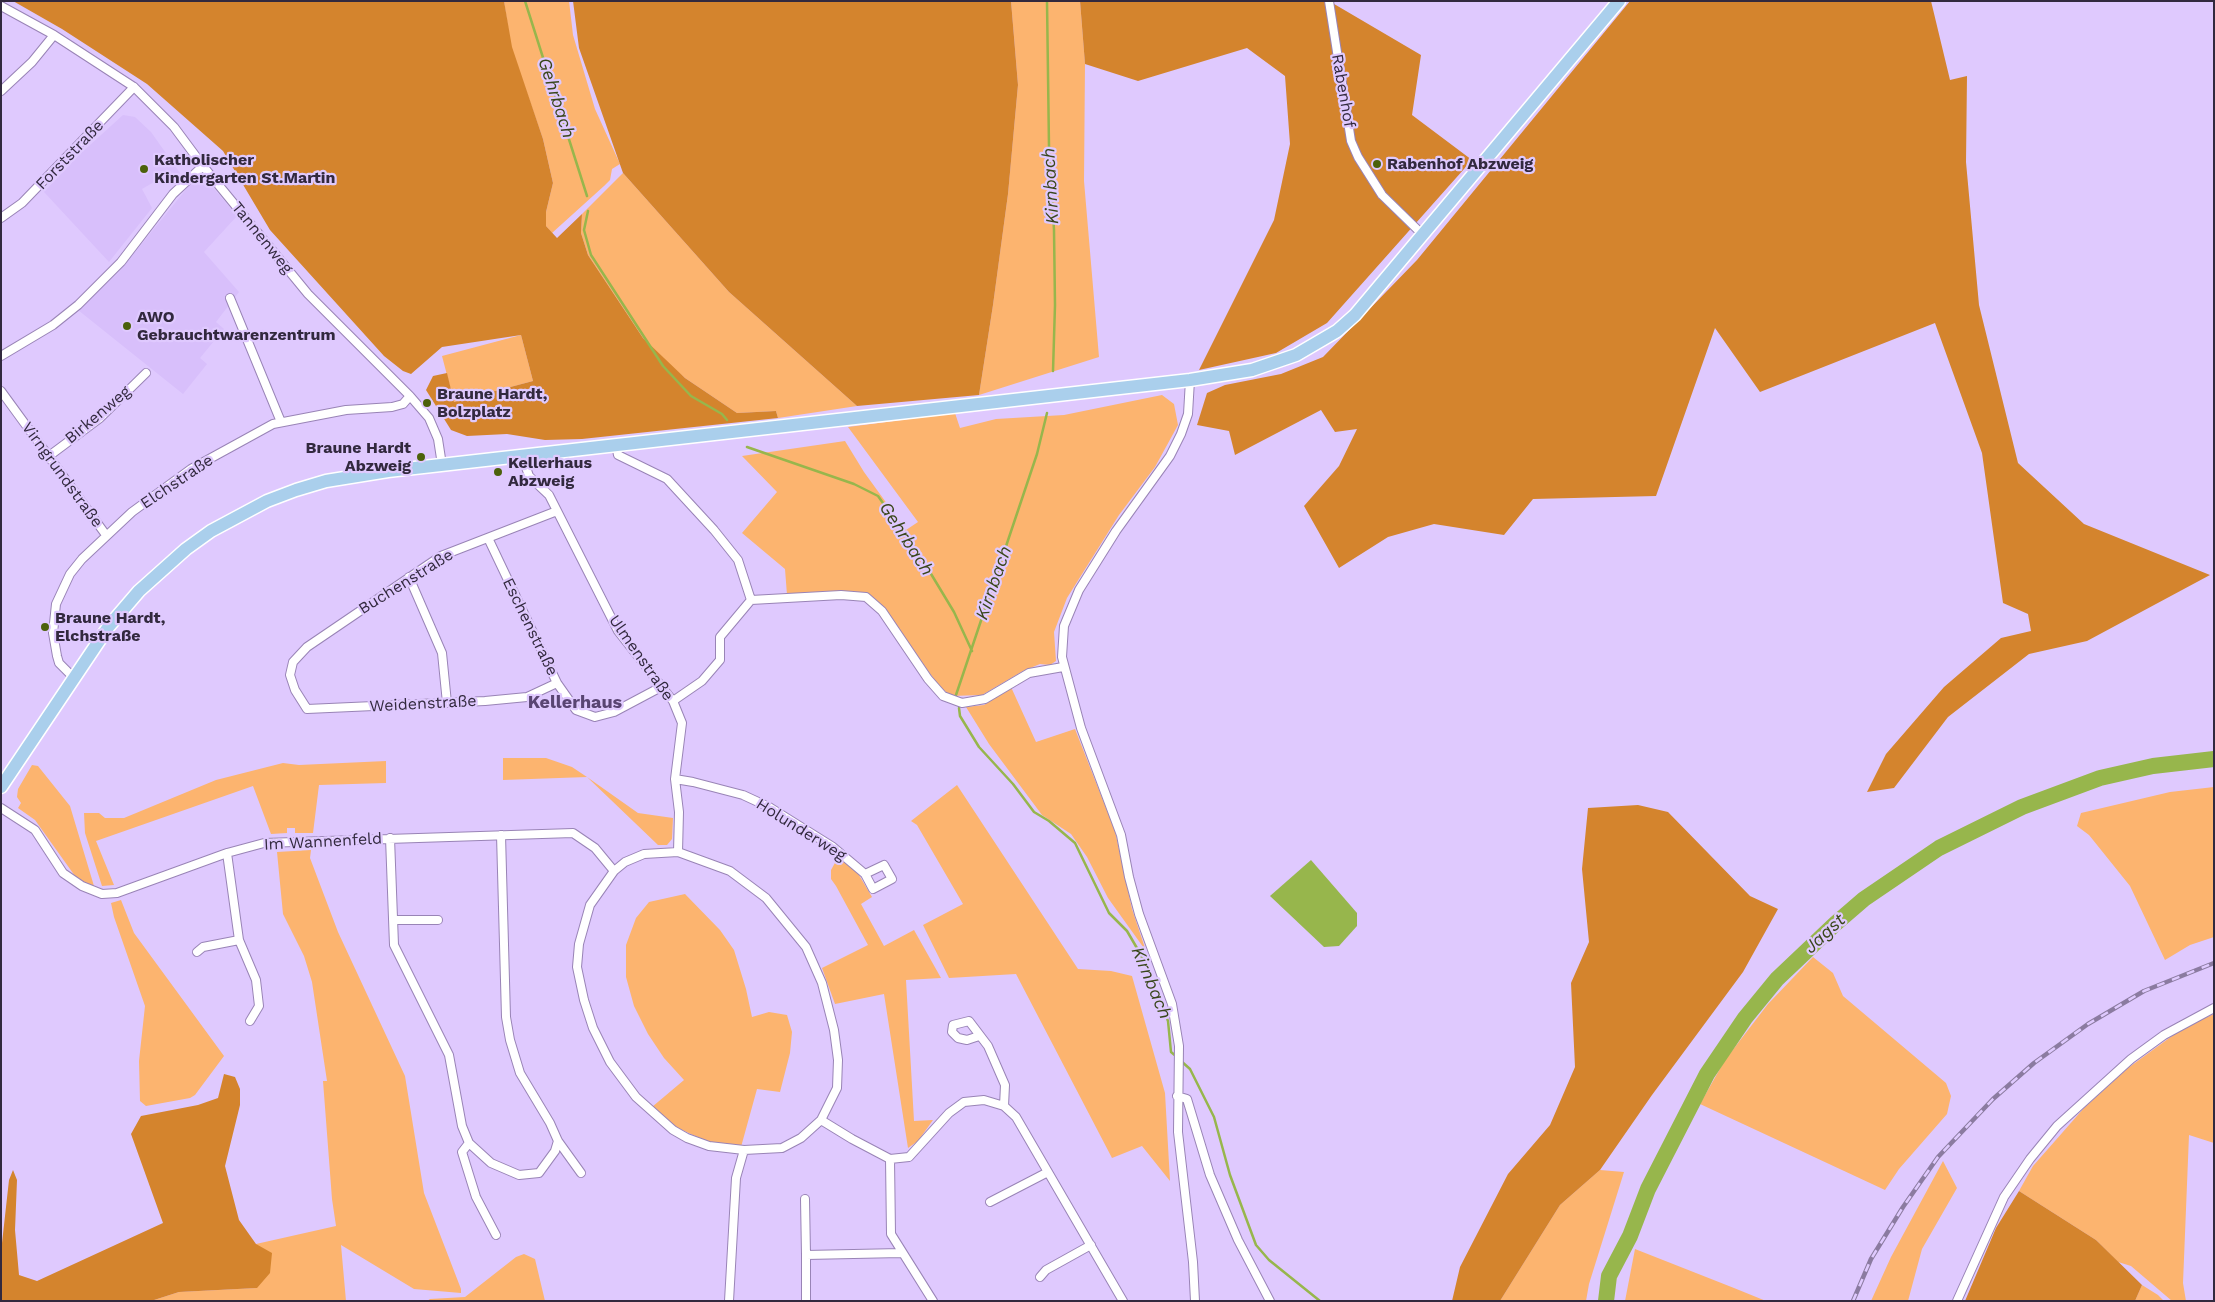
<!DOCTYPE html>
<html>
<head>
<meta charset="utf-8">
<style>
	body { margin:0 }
	#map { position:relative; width:2215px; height:1302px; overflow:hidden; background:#dfc9fe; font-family:"Work Sans",sans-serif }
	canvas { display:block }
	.frame { position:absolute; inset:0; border:2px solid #32293e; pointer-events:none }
</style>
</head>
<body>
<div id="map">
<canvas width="2215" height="1302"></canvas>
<div class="frame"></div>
</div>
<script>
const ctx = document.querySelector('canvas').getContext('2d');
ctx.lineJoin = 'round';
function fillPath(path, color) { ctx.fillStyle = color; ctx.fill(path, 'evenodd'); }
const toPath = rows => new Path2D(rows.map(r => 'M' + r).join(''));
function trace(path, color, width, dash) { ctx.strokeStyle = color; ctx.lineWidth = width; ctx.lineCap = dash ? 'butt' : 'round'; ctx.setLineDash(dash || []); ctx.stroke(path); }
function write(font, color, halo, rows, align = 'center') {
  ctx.font = font + ' "Work Sans",sans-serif'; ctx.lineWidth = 4.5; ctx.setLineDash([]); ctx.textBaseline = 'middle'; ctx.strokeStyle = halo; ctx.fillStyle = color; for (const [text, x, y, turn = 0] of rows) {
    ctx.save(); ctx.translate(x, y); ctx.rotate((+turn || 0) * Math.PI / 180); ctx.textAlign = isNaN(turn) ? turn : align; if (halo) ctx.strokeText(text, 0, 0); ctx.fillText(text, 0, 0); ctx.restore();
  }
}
fillPath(toPath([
	[123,115,135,117,151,132,180,173,173,183,161,178,142,189,152,208,109,262,44,192,79,155],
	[205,178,237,216,204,252,239,292,216,322,224,329,200,358,207,364,183,394,78,310,118,273,188,187,197,179]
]), '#d8bffb');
fillPath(toPath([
	[504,1,569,1,573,35,595,109,620,164,612,169,610,180,604,186,552,233,546,226,546,212,553,183,543,139,511,47],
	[1011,1,1080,1,1085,64,1084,181,1099,357,979,395,993,305,1008,194,1018,85],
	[623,173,729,292,857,406,778,418,776,411,737,413,685,378,665,361,643,338,588,255,581,233,582,214],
	[521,335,533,381,454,402,442,356],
	[1162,395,1174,404,1178,425,1155,467,1119,515,1067,598,1054,632,1056,661,1050,665,1040,664,1023,671,982,695,951,696,939,686,880,604,864,592,787,595,785,569,742,533,777,492,742,456,845,441,864,472,906,530,918,522,848,427,955,413,960,428,996,419,1064,415],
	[1011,687,1036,742,1075,729,1115,831,1132,909,1146,951,1108,898,1087,857,1071,834,1042,815,989,744,966,707,984,705],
	[503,758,546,758,572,767,587,777,638,813,673,818,672,839,667,845,658,845,587,777,503,780],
	[386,761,386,783,319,785,313,833,295,833,295,828,287,828,287,833,271,834,253,786,96,841,114,885,102,886,85,833,84,813,99,813,105,818,124,818,216,780,283,763,299,765],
	[32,765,38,766,70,806,94,886,84,883,75,876,35,820,18,808,21,803,17,797,18,789],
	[957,785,1078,969,1111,971,1132,976,1165,1093,1170,1181,1142,1146,1112,1158,1016,974,949,978,923,925,963,904,917,825,911,821],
	[2214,787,2214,937,2190,945,2165,960,2130,886,2089,835,2077,826,2081,813,2170,792],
	[311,850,310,858,338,932,405,1076,424,1193,461,1289,461,1293,414,1289,341,1245,346,1301,151,1301,179,1292,257,1288,256,1244,336,1226,332,1199,323,1081,327,1081,312,982,304,956,283,914,277,852],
	[840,859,856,870,872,897,861,904,884,946,914,930,941,978,906,980,914,1121,933,1120,918,1141,908,1148,884,994,835,1004,822,968,868,945,836,886,831,879,831,870,836,861],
	[685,894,720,930,734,950,746,989,752,1017,769,1012,787,1015,792,1032,790,1053,780,1092,757,1089,741,1147,712,1143,693,1135,676,1127,652,1107,684,1080,664,1058,648,1034,634,1006,626,977,626,945,636,918,649,902],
	[121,900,134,933,224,1056,195,1095,190,1098,146,1106,140,1101,139,1061,145,1006,114,917,111,903],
	[1813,957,1833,973,1843,996,1946,1083,1951,1096,1947,1114,1899,1169,1885,1190,1700,1104,1725,1060,1768,1004],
	[2214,1014,2214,1143,2189,1135,2183,1283,2186,1301,2172,1301,2131,1266,2118,1262,2096,1240,2019,1191,2033,1166,2084,1108,2128,1068,2183,1028],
	[1943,1161,1957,1188,1922,1249,1908,1301,1871,1301,1891,1257],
	[1600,1170,1624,1172,1589,1284,1586,1301,1500,1301,1560,1205],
	[1635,1249,1734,1288,1766,1301,1625,1301],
	[524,1254,535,1259,545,1301,427,1301,430,1299,465,1297,516,1257],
	[2142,1285,2158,1295,2164,1301,2135,1301]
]), '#fcb46f');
fillPath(toPath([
	[13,1,504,1,512,47,543,139,553,183,546,212,546,226,557,238,582,214,581,233,588,255,643,338,685,378,737,413,776,411,778,418,582,439,545,440,507,434,467,436,451,430,426,390,433,376,447,373,454,402,533,381,521,335,442,347,411,374,403,371,384,356,270,230,223,151,147,84,62,29],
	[573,1,1011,1,1018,85,1008,194,993,305,979,395,857,406,729,292,623,173,579,48],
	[1080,1,1329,1,1421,55,1412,115,1472,160,1327,323,1276,353,1199,370,1274,220,1290,144,1285,76,1247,48,1138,81,1085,64],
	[1630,1,1931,1,1950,80,1967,76,1966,162,1979,305,2018,463,2084,524,2210,575,2087,641,2029,654,1948,717,1894,788,1867,792,1886,754,1944,687,2001,638,2031,631,2028,614,2003,603,1982,453,1935,323,1760,392,1715,328,1656,496,1533,499,1504,535,1434,524,1388,537,1339,568,1304,506,1339,466,1357,429,1335,432,1321,410,1235,455,1229,431,1197,425,1207,393,1225,385,1281,374,1323,357,1417,260],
	[1638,805,1668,812,1750,896,1778,909,1743,972,1652,1095,1600,1170,1560,1205,1500,1301,1452,1301,1460,1267,1508,1174,1550,1125,1575,1067,1571,983,1589,942,1582,869,1588,808],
	[224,1074,235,1077,240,1089,240,1105,225,1166,239,1220,256,1244,272,1253,270,1273,257,1288,179,1292,151,1301,1,1301,1,1252,9,1180,13,1170,17,1180,15,1230,19,1275,37,1281,163,1223,131,1134,141,1116,198,1105,218,1098],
	[2019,1191,2096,1240,2142,1285,2135,1301,1965,1301,1996,1228]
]), '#d4842d');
fillPath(toPath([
	[1311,860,1357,913,1357,926,1339,946,1324,947,1270,896]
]), '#97b64c');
trace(toPath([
	[525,1,587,196],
	[1047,1,1049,147,1054,230,1055,305,1053,371],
	[588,211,584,230,591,255,663,366,691,396,722,414,727,420],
	[747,447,854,484,878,496,919,554,954,612,972,651],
	[956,695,1037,454,1047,413],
	[959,708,960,716,979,747,1013,784,1034,812,1049,821,1075,843,1109,913,1127,931,1141,955,1168,1021,1171,1052,1177,1057],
	[1181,1061,1190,1069,1214,1117,1230,1175,1256,1245,1269,1260,1320,1301]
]), '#97b64c', 2.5);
trace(toPath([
	[1606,1301,1609,1276,1630,1236,1648,1189,1707,1074,1745,1018,1777,979,1835,924,1864,899,1939,848,2022,807,2100,778,2153,766,2214,759]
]), '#97b64c', 16);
const street = toPath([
	[1329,1,1351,141,1358,157,1382,195,1422,234],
	[1,6,54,35,134,87,174,127,203,166,308,294,410,396,429,418,438,439,442,465],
	[1,91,32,62,54,35],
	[1,218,22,203,134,87],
	[230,298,281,422],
	[1,356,53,325,78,305,121,262,173,194,203,166],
	[1190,380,1188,414,1181,434,1170,456,1116,531,1079,590,1064,626,1062,657,1081,728,1121,835,1129,877,1139,914,1172,1004,1179,1046,1178,1132,1193,1262,1195,1301],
	[1,391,106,535],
	[616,445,618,455,667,479,714,530,738,560,751,600,720,637,720,660,702,681,673,701],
	[49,456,100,418,146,373],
	[522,456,529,476,549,495,618,631,673,701,682,723,675,779,679,812,678,852],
	[557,511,441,556,307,647,293,662,290,675,295,690,307,709,485,701,527,697,557,683],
	[488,538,557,683,576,710,595,717,614,712,661,687],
	[409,577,442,653,447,703],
	[751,600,841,595,866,597,882,611,928,679,943,696,962,703,985,699,1029,673,1063,667],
	[74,678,59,663,57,656,53,633,56,604,70,574,82,559,132,512,191,469,273,424,346,410,392,407,403,404,410,396],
	[675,779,693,782,743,795,769,807,833,847,865,874,873,889,892,879,884,865,865,874],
	[1,808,35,830,63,873,82,886,102,894,117,893,227,853,264,843,573,833,595,848,614,871],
	[501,835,506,1017,510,1040,520,1073,550,1123,558,1141,581,1173],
	[390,838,394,945,449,1055,462,1126,469,1143,491,1163,519,1175,539,1173,555,1151,558,1141],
	[678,852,730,871,766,898,806,947,822,983,834,1030,838,1060,837,1088,821,1120,801,1138,782,1148,744,1150,709,1146,687,1138,673,1130,636,1097,610,1062,593,1028,584,1000,577,967,579,944,590,905,614,871,625,862,644,854,678,852],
	[227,853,239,940,256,980,259,1006,250,1021],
	[393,920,438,920],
	[197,952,203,947,239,940],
	[979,1036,967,1040,958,1038,952,1032,953,1025,969,1021,988,1046,1005,1085,1004,1106],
	[1177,1096,1187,1099,1210,1175,1238,1240,1270,1301],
	[821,1120,852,1139,890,1159,909,1157,949,1113,964,1102,984,1100,1004,1106,1016,1117,1123,1301],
	[469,1143,462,1152,476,1197,496,1235],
	[890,1159,891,1234,933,1301],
	[805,1199,806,1255],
	[990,1202,1048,1172],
	[1040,1277,1046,1270,1091,1245],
	[729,1301,736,1178,744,1150],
	[806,1301,806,1255,901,1253],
	[1957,1301,2004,1197,2030,1159,2057,1126,2131,1059,2164,1035,2214,1008]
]);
const primary = toPath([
	[1,787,109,626,139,591,186,549,211,531,267,501,296,490,326,481,388,471,1190,380,1252,370,1296,355,1337,331,1355,315,1619,1]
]);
trace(street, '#9984b6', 10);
trace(primary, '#fff', 15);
trace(street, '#fff', 8);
trace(primary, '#aacfec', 12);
const rail = toPath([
	[1853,1301,1871,1259,1903,1207,1938,1157,1993,1099,2034,1063,2088,1024,2144,991,2214,963]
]);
trace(rail, '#8b7ba0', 4.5);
trace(rail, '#dfc9fe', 2.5, [8]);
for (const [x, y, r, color] of [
	[1377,164,5,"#4c610b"],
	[144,169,5,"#4c610b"],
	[127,326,5,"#4c610b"],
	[427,403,5,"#4c610b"],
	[421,457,5,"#4c610b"],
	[498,472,5,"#4c610b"],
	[45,627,5,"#4c610b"]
]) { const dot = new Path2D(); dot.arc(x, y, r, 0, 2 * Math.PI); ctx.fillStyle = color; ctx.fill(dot); trace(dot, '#dfc9fe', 2); }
write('16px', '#32293e', '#dfc9fe', [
	["Rabenhof",1343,91,80],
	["Forststraße",70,155,-46],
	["Tannenweg",262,238,51],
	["Birkenweg",98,415,-40],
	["Virngrundstraße",62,475,54],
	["Elchstraße",177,482,-34],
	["Buchenstraße",406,582,-32],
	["Eschenstraße",530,627,64],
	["Ulmenstraße",641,658,55],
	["Weidenstraße",423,704,-3],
	["Holunderweg",801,830,32],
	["Im Wannenfeld",323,842,-3]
]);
write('bold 16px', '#32293e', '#dfc9fe', [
	["Katholischer",154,160],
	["Kindergarten St.Martin",154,178],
	["Rabenhof Abzweig",1387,164],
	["AWO",137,317],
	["Gebrauchtwarenzentrum",137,335],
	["Braune Hardt,",437,394],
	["Bolzplatz",437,412],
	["Braune Hardt",411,448,"right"],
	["Abzweig",411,466,"right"],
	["Kellerhaus",508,463],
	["Abzweig",508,481],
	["Braune Hardt,",55,618],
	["Elchstraße",55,636]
], 'left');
write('italic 18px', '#39461b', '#dfc9fe', [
	["Gehrbach",556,98,72],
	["Kirnbach",1051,186,-93],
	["Gehrbach",906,539,57],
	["Kirnbach",994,583,-71],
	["Jagst",1825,934,-43],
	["Kirnbach",1151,983,67]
]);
write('bold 18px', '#594572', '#dfc9fe', [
	["Kellerhaus",575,703]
]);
</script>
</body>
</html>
